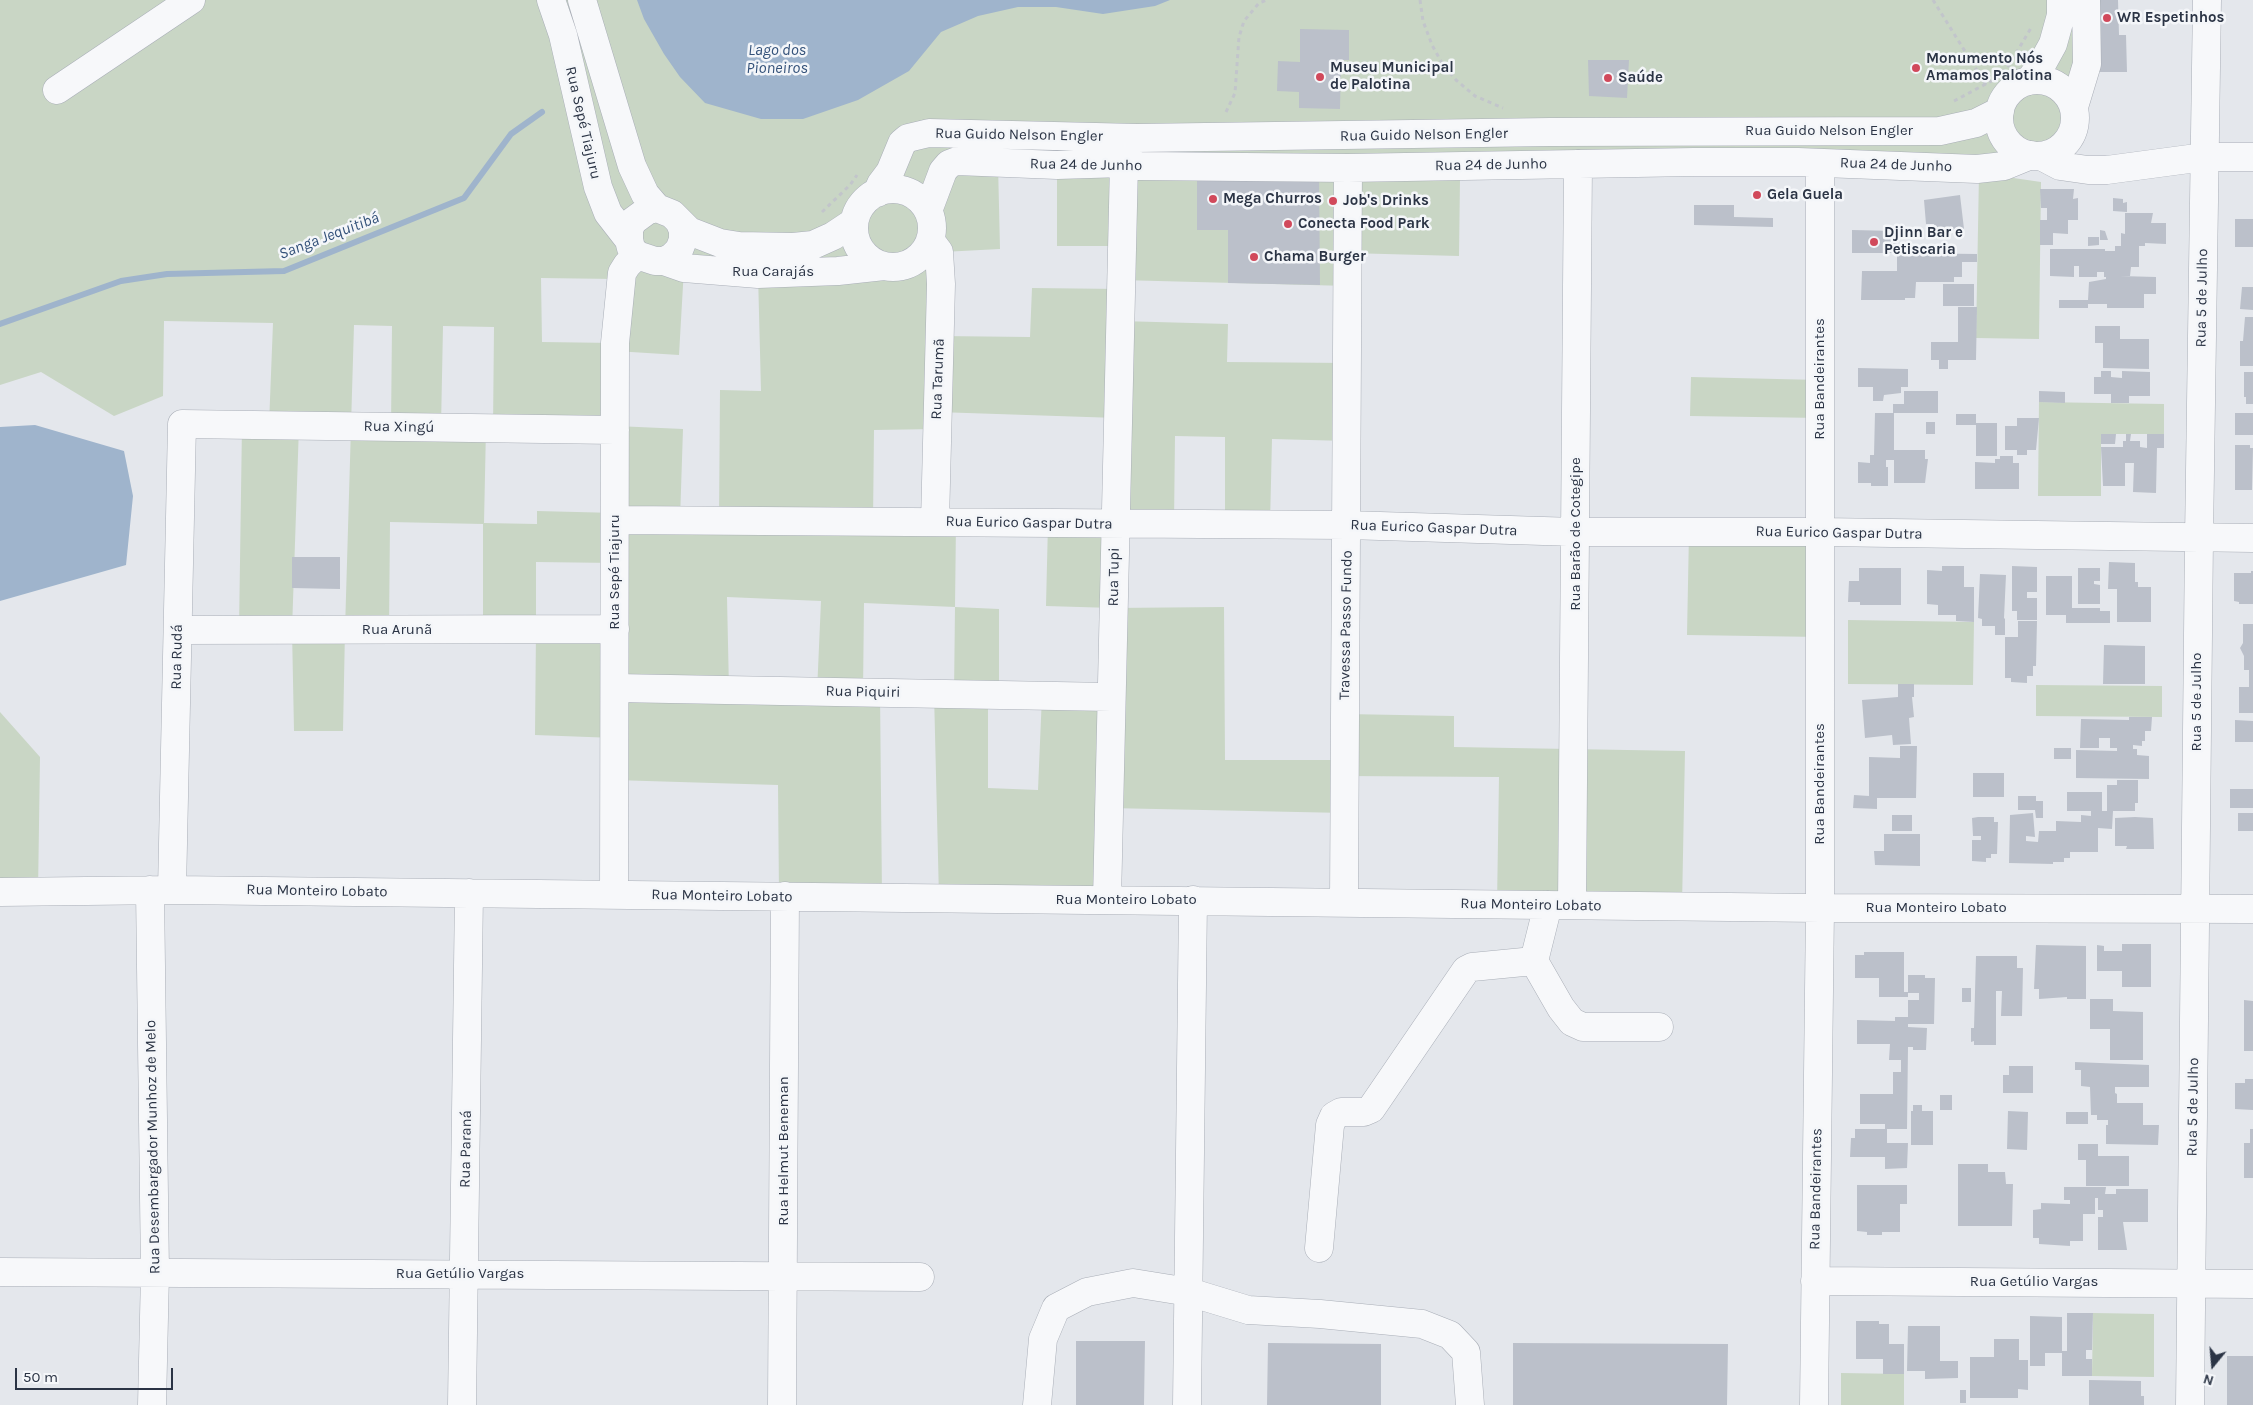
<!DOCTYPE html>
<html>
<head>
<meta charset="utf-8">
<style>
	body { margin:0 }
	#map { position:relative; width:2253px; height:1405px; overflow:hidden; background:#e4e7ec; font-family:Karla,sans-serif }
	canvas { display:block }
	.north { position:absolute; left:2188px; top:1340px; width:50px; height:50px; -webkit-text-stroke:4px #f4f6f9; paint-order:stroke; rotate:197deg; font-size:14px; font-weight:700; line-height:20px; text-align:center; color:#2b3445 }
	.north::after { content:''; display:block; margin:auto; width:18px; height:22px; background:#2b3445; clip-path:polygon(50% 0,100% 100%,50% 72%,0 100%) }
	.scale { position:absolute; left:15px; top:1368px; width:158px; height:22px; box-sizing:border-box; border:2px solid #2b3445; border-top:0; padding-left:6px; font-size:15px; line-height:18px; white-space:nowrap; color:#2b3445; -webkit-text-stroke:4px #f4f6f9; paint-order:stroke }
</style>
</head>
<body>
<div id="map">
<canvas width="2253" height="1405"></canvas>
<div class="north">N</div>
<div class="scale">50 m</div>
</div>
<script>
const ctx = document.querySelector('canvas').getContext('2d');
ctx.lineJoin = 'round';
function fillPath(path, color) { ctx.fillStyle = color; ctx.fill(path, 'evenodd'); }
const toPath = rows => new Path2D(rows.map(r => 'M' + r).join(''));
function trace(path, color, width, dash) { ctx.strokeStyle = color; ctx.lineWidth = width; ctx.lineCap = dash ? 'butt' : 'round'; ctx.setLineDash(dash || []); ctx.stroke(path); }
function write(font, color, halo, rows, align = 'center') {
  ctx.font = font + ' Karla,sans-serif'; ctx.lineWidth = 5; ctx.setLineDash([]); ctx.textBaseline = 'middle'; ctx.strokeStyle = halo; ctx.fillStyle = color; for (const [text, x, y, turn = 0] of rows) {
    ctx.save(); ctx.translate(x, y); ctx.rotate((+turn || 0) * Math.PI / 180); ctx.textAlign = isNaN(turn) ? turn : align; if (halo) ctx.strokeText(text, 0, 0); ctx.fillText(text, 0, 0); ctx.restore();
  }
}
fillPath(toPath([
	[0,0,2086,0,2073,127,2068,138,2060,145,2051,151,2040,154,1460,179,1459,256,1348,253,1348,286,1120,280,1121,246,1057,246,1057,165,998,164,1000,249,923,253,906,265,928,270,940,336,1030,337,1032,288,1120,289,1120,321,1228,324,1227,362,1348,363,1347,441,1272,439,1270,524,1225,524,1225,437,1175,436,1174,523,1115,523,1113,608,1224,607,1225,760,1345,760,1345,714,1454,716,1454,747,1685,751,1682,906,1497,904,1499,777,1345,776,1345,813,1109,808,1107,900,939,898,934,693,954,694,955,607,864,603,863,692,880,692,882,897,779,896,778,785,614,780,615,738,535,735,536,630,483,630,483,524,390,522,389,630,345,630,343,731,294,731,292,630,239,630,242,425,269,425,273,323,164,321,163,396,114,416,41,372,0,385],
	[684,268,758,274,761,391,720,390,719,520,680,520,683,429,616,426,615,351,679,355],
	[541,278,615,279,615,343,542,342],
	[354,325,392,326,391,427,351,426],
	[443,326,494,327,493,428,615,430,616,513,537,511,537,524,484,523,486,428,441,427],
	[937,412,1117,418,1115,523,1048,523,1046,606,1113,608,1111,697,1042,695,1038,790,988,788,988,694,999,695,999,609,955,607,956,522,873,521,874,430,936,429],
	[299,426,351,427,345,630,292,630],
	[536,562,615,563,615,629,536,629],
	[727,597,821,601,817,692,729,690],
	[1979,173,2041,182,2039,339,1976,338],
	[1691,377,1820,380,1820,418,1690,416],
	[2039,402,2164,404,2164,434,2101,434,2101,496,2038,496],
	[1689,532,1820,532,1821,637,1687,635],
	[1848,620,1974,622,1973,685,1848,684],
	[2036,685,2162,686,2162,717,2036,716],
	[0,712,40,757,38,892,0,892],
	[2093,1313,2154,1314,2154,1377,2092,1376],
	[1841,1373,1904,1374,1904,1405,1841,1405]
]), '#c9d6c5');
fillPath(toPath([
	[637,0,1170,0,1155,6,1103,14,1056,7,1018,7,978,16,941,32,909,71,858,100,803,119,761,119,705,103,680,77,664,54,644,19],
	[35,425,124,451,133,496,126,565,0,601,0,427]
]), '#9fb4cc');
trace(toPath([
	[0,324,121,281,167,274,284,271,464,198,511,134,542,112]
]), '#9fb4cc', 6);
fillPath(toPath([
	[2096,0,2118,0,2119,35,2126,35,2127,72,2097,72],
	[1300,29,1349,30,1349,60,1341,60,1340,109,1299,108,1299,92,1277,91,1278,61,1300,62],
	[1588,60,1629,60,1627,98,1589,96],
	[1197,169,1319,170,1320,285,1228,283,1228,230,1197,230],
	[2040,189,2074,189,2073,199,2078,198,2078,220,2068,220,2068,234,2053,233,2053,245,2040,245,2040,220,2047,220,2047,208,2041,208],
	[1960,195,1964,229,1935,231,1934,224,1926,224,1924,200],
	[2113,198,2123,199,2123,203,2127,202,2127,212,2113,211],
	[1694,205,1734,205,1734,217,1773,218,1773,227,1694,225],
	[2125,213,2153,213,2151,223,2166,223,2166,244,2145,243,2145,246,2139,246,2139,267,2131,267,2130,276,2120,276,2156,277,2156,294,2144,294,2144,308,2107,308,2107,304,2088,304,2088,308,2059,308,2059,300,2088,300,2089,282,2106,279,2106,277,2104,277,2104,272,2097,272,2097,277,2079,277,2079,266,2074,266,2074,277,2050,276,2050,249,2105,249,2105,251,2115,251,2115,246,2121,246,2121,233,2125,234],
	[2235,219,2253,219,2253,247,2235,247],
	[1852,230,1896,231,1897,253,1852,253],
	[2100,230,2105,231,2108,240,2100,240],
	[2088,237,2099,237,2099,245,2088,246],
	[1897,253,1977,254,1977,262,1962,262,1962,277,1954,277,1954,282,1916,282,1915,298,1905,298,1905,300,1861,300,1862,271,1897,271],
	[1943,284,1974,284,1974,306,1943,306],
	[2242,287,2253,287,2253,310,2240,309],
	[1958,307,1977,307,1976,360,1948,360,1948,369,1939,369,1939,360,1931,360,1931,342,1958,342],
	[2245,317,2253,317,2253,366,2240,366,2240,341,2243,341],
	[2095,326,2120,326,2120,339,2149,339,2149,369,2103,368,2103,343,2095,343],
	[1858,368,1908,369,1908,387,1901,387,1901,393,1884,395,1883,401,1873,401,1873,387,1858,387],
	[2101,371,2111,371,2111,377,2122,378,2122,371,2150,372,2150,396,2129,396,2129,403,2111,403,2111,394,2094,394,2094,377,2101,377],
	[2244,372,2253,372,2253,404,2246,404,2246,397,2244,397],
	[1904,391,1938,391,1938,413,1894,413,1894,450,1925,450,1925,459,1928,459,1925,483,1894,483,1894,460,1886,460,1886,467,1888,467,1888,486,1871,486,1871,483,1858,483,1858,462,1870,463,1870,455,1874,455,1875,413,1893,413,1893,404,1904,404],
	[2039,391,2065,392,2065,403,2039,402],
	[2235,413,2253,413,2253,435,2235,435],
	[1956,414,1976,414,1976,423,1997,423,1997,456,1976,456,1976,425,1956,425],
	[2017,418,2039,418,2036,450,2027,450,2027,455,2017,455,2017,450,2005,450,2005,426,2017,426],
	[1926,422,1935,422,1935,434,1926,434],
	[2101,434,2116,434,2115,444,2101,444],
	[2126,434,2131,434,2130,441,2140,441,2140,447,2147,448,2147,434,2164,434,2164,448,2157,448,2156,493,2133,492,2134,463,2125,463,2125,486,2103,486,2101,447,2123,447,2123,441,2126,441],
	[2235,445,2250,445,2250,448,2253,448,2252,490,2235,490],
	[2000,456,2013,456,2013,463,2019,463,2019,489,1975,489,1975,462,1995,463,1995,459,2000,459],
	[292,557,340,557,340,589,292,588],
	[2109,562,2135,563,2135,582,2138,582,2138,587,2151,587,2151,622,2117,622,2117,589,2108,589],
	[1942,566,1964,566,1964,587,1974,587,1974,622,1956,621,1956,615,1938,615,1938,605,1927,604,1927,570,1942,571],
	[2012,566,2037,567,2037,592,2027,592,2027,598,2037,598,2037,620,2017,620,2017,611,2012,611],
	[1859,568,1901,568,1901,605,1860,605,1860,602,1848,602,1849,581,1859,581],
	[2078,568,2100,568,2100,581,2094,581,2094,584,2100,585,2100,604,2078,604],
	[2251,571,2253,571,2253,604,2239,604,2239,602,2234,601,2234,573,2251,573],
	[1980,574,2006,575,2004,618,2005,619,2005,635,1995,635,1995,626,1982,626,1982,619,1978,618],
	[2046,576,2072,576,2072,608,2100,608,2100,611,2110,611,2110,623,2066,623,2066,615,2046,615],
	[2018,621,2037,621,2036,666,2033,666,2033,676,2027,676,2027,683,2011,682,2011,678,2005,678,2005,637,2018,637],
	[2243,624,2253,624,2253,713,2239,713,2239,687,2249,687,2249,670,2244,670,2244,656,2240,648,2243,643],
	[2104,645,2145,646,2145,684,2103,684],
	[1898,684,1914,684,1914,697,1912,697,1914,717,1909,718,1911,744,1893,745,1892,735,1865,738,1862,700,1898,697],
	[2129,717,2152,717,2151,731,2145,731,2145,741,2142,741,2142,746,2133,745,2133,749,2137,749,2137,755,2149,756,2149,779,2076,778,2076,750,2117,751,2117,748,2110,748,2110,738,2099,738,2099,748,2080,748,2081,719,2129,720],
	[2235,720,2253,721,2253,742,2235,742],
	[1900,746,1917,746,1916,798,1877,798,1877,809,1853,808,1854,795,1869,796,1869,757,1900,758],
	[2054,748,2071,748,2071,759,2054,759],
	[1973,773,2004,773,2004,797,1973,797],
	[2117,780,2138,780,2138,803,2135,803,2135,811,2113,811,2112,829,2098,828,2098,852,2070,852,2070,858,2064,858,2064,862,2053,862,2053,864,2009,863,2010,815,2033,813,2035,837,2026,836,2026,841,2038,842,2039,831,2056,831,2056,821,2081,822,2081,815,2091,816,2091,811,2067,811,2067,792,2102,792,2102,811,2107,811,2107,785,2117,785],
	[2230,789,2253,789,2253,808,2230,808],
	[2018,796,2036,796,2036,801,2043,801,2043,818,2036,818,2035,810,2018,810],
	[2238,813,2253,813,2253,831,2238,831],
	[1892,815,1912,815,1912,831,1892,831],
	[1978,817,1994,817,1994,822,1998,822,1997,854,1991,854,1991,858,1986,858,1986,862,1972,861,1972,840,1981,840,1981,836,1973,836,1972,818],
	[2135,817,2153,818,2154,849,2126,849,2127,846,2115,846,2115,818],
	[1884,834,1920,834,1920,866,1875,865,1874,851,1884,851],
	[2122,944,2151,944,2151,987,2122,987,2122,971,2097,971,2097,945,2104,946,2104,951,2122,951],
	[2036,945,2086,946,2086,999,2067,999,2067,997,2039,999,2039,989,2034,989],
	[1864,952,1904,952,1904,992,1908,992,1908,975,1925,975,1925,978,1935,978,1934,1024,1908,1024,1908,1027,1927,1028,1926,1050,1913,1050,1913,1047,1908,1047,1907,1129,1887,1129,1887,1143,1908,1143,1907,1168,1885,1169,1885,1157,1850,1157,1851,1138,1855,1138,1855,1129,1885,1129,1885,1124,1860,1124,1860,1094,1893,1094,1893,1072,1901,1072,1901,1060,1889,1060,1890,1044,1857,1044,1857,1020,1895,1021,1895,1017,1908,1017,1908,1000,1919,1000,1919,993,1908,993,1908,997,1879,997,1879,978,1855,978,1855,955,1864,955],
	[1976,956,2017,956,2017,968,2023,968,2022,1016,2001,1016,2002,991,1996,991,1996,1045,1974,1045,1974,1041,1971,1042,1971,1028,1974,1028],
	[1962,988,1971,988,1971,1002,1962,1002],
	[2090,999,2113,999,2113,1011,2143,1012,2143,1060,2110,1060,2110,1029,2090,1029],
	[2244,1000,2253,1001,2253,1051,2244,1051],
	[2075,1062,2149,1065,2149,1087,2115,1087,2115,1093,2117,1094,2117,1103,2143,1103,2143,1125,2159,1125,2158,1145,2106,1144,2106,1125,2108,1125,2108,1120,2097,1120,2097,1115,2091,1115,2090,1087,2081,1086,2081,1070,2075,1070],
	[2009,1066,2033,1066,2033,1093,2003,1093,2003,1075,2009,1075],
	[2245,1079,2253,1079,2253,1110,2235,1109,2235,1083,2245,1083],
	[1940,1095,1952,1095,1952,1110,1940,1110],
	[1913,1105,1922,1105,1922,1111,1933,1111,1933,1145,1911,1145,1911,1111,1913,1111],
	[2008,1111,2028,1112,2027,1150,2007,1149],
	[2066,1112,2088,1112,2088,1124,2066,1124],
	[2250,1129,2253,1129,2253,1178,2244,1178,2244,1143,2250,1143],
	[2078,1144,2098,1144,2098,1156,2129,1156,2129,1186,2086,1186,2086,1160,2078,1160],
	[1958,1164,1988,1164,1988,1172,2005,1172,2006,1184,2013,1184,2012,1226,1958,1226],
	[1857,1185,1907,1185,1907,1204,1900,1204,1900,1232,1882,1232,1882,1235,1867,1235,1867,1232,1857,1231],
	[2064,1187,2106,1187,2105,1194,2116,1194,2116,1189,2148,1189,2148,1222,2123,1222,2127,1250,2098,1250,2098,1217,2103,1217,2103,1210,2098,1210,2098,1198,2095,1198,2095,1214,2083,1214,2083,1241,2070,1241,2070,1246,2039,1244,2039,1238,2033,1238,2033,1210,2041,1209,2041,1203,2070,1204,2070,1200,2064,1200],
	[2067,1313,2093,1313,2092,1350,2086,1350,2086,1359,2092,1359,2092,1376,2062,1376,2062,1353,2045,1353,2045,1366,2030,1366,2030,1316,2062,1317,2062,1351,2067,1351],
	[1856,1321,1879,1321,1879,1324,1889,1324,1889,1344,1904,1344,1904,1374,1883,1374,1883,1359,1856,1359],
	[1908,1326,1940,1326,1940,1361,1958,1361,1958,1378,1925,1379,1925,1371,1907,1371],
	[1994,1339,2019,1339,2019,1360,2028,1360,2028,1390,2018,1389,2018,1398,1970,1398,1970,1357,1994,1357],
	[1076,1341,1145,1341,1144,1405,1076,1405],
	[1268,1343,1381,1344,1381,1405,1267,1405],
	[1513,1343,1728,1344,1727,1405,1513,1405],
	[2227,1356,2253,1356,2253,1405,2227,1405],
	[2089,1380,2141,1381,2141,1396,2144,1396,2144,1405,2089,1405],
	[1960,1390,1966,1390,1966,1403,1960,1403]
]), '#bbc0ca');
const minor = toPath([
	[551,0,563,35,598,187,608,213,629,240],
	[582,0,632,166,645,194,657,208],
	'1999 118a38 38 0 1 1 76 0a38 38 0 1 1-76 0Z',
	[2029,81,2042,64,2053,44,2061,15,2061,0],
	[57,90,191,0],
	[2074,107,2087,64,2086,0],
	[2041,156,2060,166,2088,170,2107,170,2204,157,2253,157],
	'854 228a39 39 0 1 1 78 0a39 39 0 1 1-78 0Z',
	[877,193,881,184,890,172,902,143,908,138,929,133,1137,138,1550,132,1940,131,1976,123,2000,111],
	[928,211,943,171,949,164,957,161,1057,165,1124,163,1140,166,1348,168,1694,162,1798,162,1977,169,2004,166,2031,155],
	[679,221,683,230,683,240,679,250,672,257,664,261,655,261,637,255,631,248,629,240,629,229,633,221,648,210,657,208,672,214,689,231,720,243,739,246,793,247,813,245,833,236,854,222],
	[930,240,939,252,941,284,935,522],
	[664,261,684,268,758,274,838,271,884,266],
	[616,520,1347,525,1576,532,1820,532,2253,538],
	[178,630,615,629],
	[615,688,1111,697],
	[150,890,155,1273,152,1405],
	[172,890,182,424,615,430],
	[0,892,172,890,1820,908,2253,909],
	[614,894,615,343,622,273,627,265,637,255],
	[1107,900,1124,163],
	[1344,902,1348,168],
	[1572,905,1578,164],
	[1534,961,1561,1008,1572,1022,1583,1027,1659,1027],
	[1319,1248,1330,1125,1334,1116,1341,1112,1364,1112,1371,1109,1466,970,1472,967,1534,961,1548,905],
	[0,1272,920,1277],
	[1815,1281,2253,1284],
	[462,1405,469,893],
	[782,1405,785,896],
	[1037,1405,1043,1339,1056,1308,1087,1292,1133,1283,1189,1292,1248,1310,1320,1314,1422,1324,1450,1335,1466,1352,1470,1405],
	[1187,1405,1193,900],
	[1814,1405,1820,908,1820,163],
	[2190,1405,2199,538,2207,0]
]);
trace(minor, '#a9aeb7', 29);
trace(toPath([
	[1420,0,1423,21,1432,45,1442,63,1456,80,1475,96,1503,108],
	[1933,0,1986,85],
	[2012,60,2031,28],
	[1954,101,1997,78,2009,65],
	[1226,112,1235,93,1239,37,1244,21,1259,3,1267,0],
	[822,212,850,185,857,175]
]), '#c2c5cb', 3, [4, 4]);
trace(minor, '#f7f8fa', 28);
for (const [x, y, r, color] of [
	[2107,18,5,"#d1495b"],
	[1916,68,5,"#d1495b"],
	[1320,77,5,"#d1495b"],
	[1608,78,5,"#d1495b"],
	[1757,195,5,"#d1495b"],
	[1213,199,5,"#d1495b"],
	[1333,201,5,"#d1495b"],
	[1288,224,5,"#d1495b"],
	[1874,242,5,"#d1495b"],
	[1254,257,5,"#d1495b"]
]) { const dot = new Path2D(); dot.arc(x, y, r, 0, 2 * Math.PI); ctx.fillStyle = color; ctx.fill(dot); trace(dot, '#f4f6f9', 2); }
write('bold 15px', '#2b3445', '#f4f6f9', [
	["WR Espetinhos",2117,18],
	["Monumento Nós",1926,59],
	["Amamos Palotina",1926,76],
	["Museu Municipal",1330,68],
	["de Palotina",1330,85],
	["Saúde",1618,78],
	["Gela Guela",1767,195],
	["Mega Churros",1223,199],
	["Job's Drinks",1343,201],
	["Conecta Food Park",1298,224],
	["Djinn Bar e",1884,233],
	["Petiscaria",1884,250],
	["Chama Burger",1264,257]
], 'left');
write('15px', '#2b3445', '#f4f6f9', [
	["Rua Sepé Tiajuru",583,123,77],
	["Rua Guido Nelson Engler",1829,131],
	["Rua Guido Nelson Engler",1019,135,1],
	["Rua Guido Nelson Engler",1424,135,-1],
	["Rua 24 de Junho",1086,165,1],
	["Rua 24 de Junho",1491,165,-1],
	["Rua 24 de Junho",1896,165,2],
	["Rua Carajás",773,272],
	["Rua 5 de Julho",2202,298,-89],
	["Rua Tarumã",938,379,-88],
	["Rua Bandeirantes",1820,379,-90],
	["Rua Xingú",399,427,1],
	["Rua Eurico Gaspar Dutra",1029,523,1],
	["Rua Eurico Gaspar Dutra",1434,528,2],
	["Rua Eurico Gaspar Dutra",1839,533,1],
	["Rua Barão de Cotegipe",1576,534,-90],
	["Rua Sepé Tiajuru",615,572,-90],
	["Rua Tupi",1114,577,-89],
	["Travessa Passo Fundo",1346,625,-89],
	["Rua Arunã",397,630],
	["Rua Rudá",177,657,-89],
	["Rua Piquiri",863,692,1],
	["Rua 5 de Julho",2197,702,-90],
	["Rua Bandeirantes",1820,784,-90],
	["Rua Monteiro Lobato",317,891,1],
	["Rua Monteiro Lobato",722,896,1],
	["Rua Monteiro Lobato",1126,900],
	["Rua Monteiro Lobato",1531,905,1],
	["Rua Monteiro Lobato",1936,908],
	["Rua 5 de Julho",2193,1107,-89],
	["Rua Desembargador Munhoz de Melo",153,1147,-91],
	["Rua Paraná",466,1149,-89],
	["Rua Helmut Beneman",784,1151,-90],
	["Rua Bandeirantes",1816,1189,-89],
	["Rua Getúlio Vargas",460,1274],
	["Rua Getúlio Vargas",2034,1282]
]);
write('italic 16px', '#34527a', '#f4f6f9', [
	["Lago dos",777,50],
	["Pioneiros",777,68],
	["Sanga Jequitibá",329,236,-21]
]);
</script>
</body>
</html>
